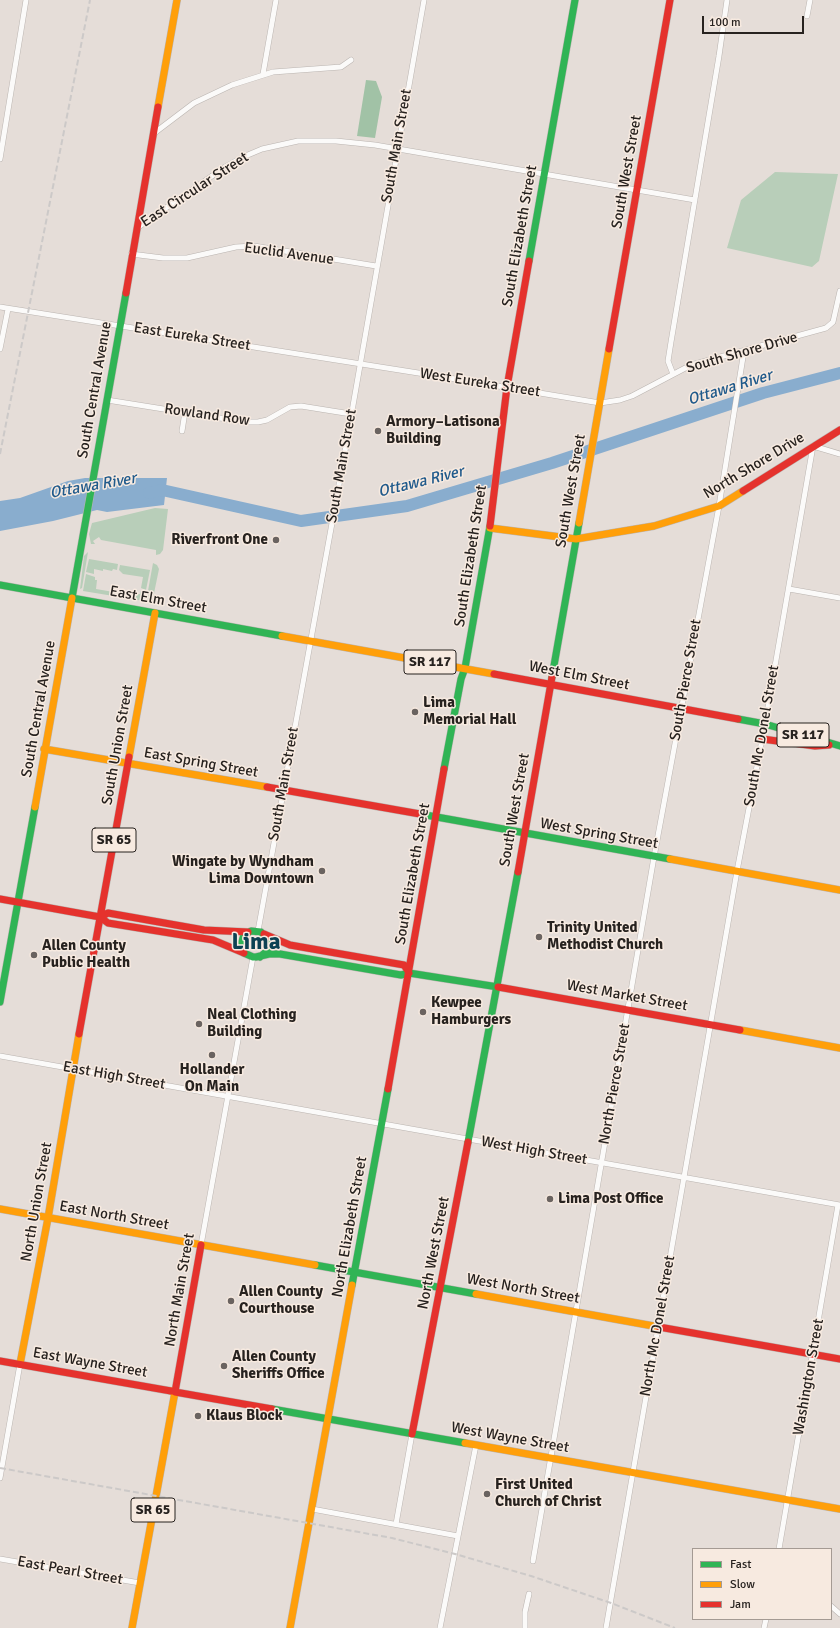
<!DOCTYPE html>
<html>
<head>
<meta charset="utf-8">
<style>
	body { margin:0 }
	#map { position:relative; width:840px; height:1628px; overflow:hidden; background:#e5ddd8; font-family:Signika,sans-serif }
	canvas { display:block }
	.legend { position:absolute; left:692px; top:1548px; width:140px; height:72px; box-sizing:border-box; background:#f7eae0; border:1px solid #a49a93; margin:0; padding:5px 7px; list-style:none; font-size:12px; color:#27221f }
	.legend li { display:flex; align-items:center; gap:8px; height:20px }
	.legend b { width:20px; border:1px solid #a49a93 }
	.scale { position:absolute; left:702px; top:16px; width:102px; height:18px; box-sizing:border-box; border:2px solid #27221f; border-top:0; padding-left:5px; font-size:12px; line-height:14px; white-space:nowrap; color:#27221f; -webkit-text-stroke:3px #f7eae0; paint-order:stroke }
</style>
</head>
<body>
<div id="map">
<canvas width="840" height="1628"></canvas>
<ul class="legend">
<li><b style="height:5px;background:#30b455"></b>Fast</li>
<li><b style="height:5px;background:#ff9f0a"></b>Slow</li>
<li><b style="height:5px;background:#e5322d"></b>Jam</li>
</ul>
<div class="scale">100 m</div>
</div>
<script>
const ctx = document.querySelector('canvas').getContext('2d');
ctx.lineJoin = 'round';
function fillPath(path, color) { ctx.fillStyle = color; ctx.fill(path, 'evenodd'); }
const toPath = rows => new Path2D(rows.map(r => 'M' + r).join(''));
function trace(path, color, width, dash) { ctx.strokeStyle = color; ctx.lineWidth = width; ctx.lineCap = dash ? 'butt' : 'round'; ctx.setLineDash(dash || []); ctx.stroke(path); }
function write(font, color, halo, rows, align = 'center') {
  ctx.font = font + ' Signika,sans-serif'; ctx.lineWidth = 3; ctx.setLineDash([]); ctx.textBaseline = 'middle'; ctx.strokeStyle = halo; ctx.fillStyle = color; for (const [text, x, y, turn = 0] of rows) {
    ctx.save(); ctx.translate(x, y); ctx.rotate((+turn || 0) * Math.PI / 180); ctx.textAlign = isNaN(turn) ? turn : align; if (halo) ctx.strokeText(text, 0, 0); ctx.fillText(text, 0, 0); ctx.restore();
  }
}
fillPath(toPath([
	[775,172,838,174,819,261,812,267,727,248,741,200],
	[155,508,168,509,163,550,160,554,156,555,156,550,101,540,99,537,93,541,95,544,91,544,89,534,92,523],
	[88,552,82,588,80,589,84,556],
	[89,559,118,564,117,570,113,569,112,571,103,569,103,571,94,569,94,574,86,572],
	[153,563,157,565,159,569,152,603,146,602],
	[120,565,150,570,146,590,141,588,143,577,123,574,119,570],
	[86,574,95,577,95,580,97,580,96,589,137,596,137,594,140,594,141,591,146,591,144,601,83,591]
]), '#b8ceb9');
fillPath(toPath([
	[366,80,376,81,382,97,375,138,357,136]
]), '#a1c2a6');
fillPath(toPath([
	[85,478,167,478,164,505,107,512,97,510,53,521,0,531,0,501,20,498,68,481]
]), '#89adce');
trace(toPath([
	[149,493,162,490,301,521,407,506,552,463,763,393,840,373]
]), '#89adce', 12);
const street = toPath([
	[807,16,810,0],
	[263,74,276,0],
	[153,134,194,103,232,85,273,72,341,67,351,60],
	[0,159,26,0],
	[137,228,225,167,243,157,262,149,298,141,336,141,375,145,695,200],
	[131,254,163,258,187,258,236,247,254,246,376,266],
	[0,307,431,375,600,403,620,400,632,396,691,365,826,328,833,322,840,291],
	[0,349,8,309],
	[673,374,668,361,671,342,719,56,727,0],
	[107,400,245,422,258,422,267,420,290,407,301,406,351,414],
	[182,431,185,412],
	[789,589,840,598],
	[258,931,344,457,424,0],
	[0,1056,840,1205],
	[201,1245,253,957],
	[0,1478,20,1364],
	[312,1509,458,1536],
	[396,1524,412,1434],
	[779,1549,838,1205],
	[0,1559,140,1583],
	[533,1561,654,857,719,506,744,351],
	[831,1606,840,1614],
	[440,1628,476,1445],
	[525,1628,525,1612,529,1594],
	[606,1628,737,871,765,724,813,446,840,454],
	[764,1628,766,1619]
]);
const fast = toPath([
	[529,261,575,0],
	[0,585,282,636],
	[72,598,126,293],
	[552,677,579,523],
	[738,719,765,724,840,746],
	[444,769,461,679,465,668,490,526],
	[420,814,670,859],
	[260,957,267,951,268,942,261,932,251,931,244,935,241,944,244,953,253,957,256,957,269,954,280,954,401,975,409,973,498,987],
	[0,1002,35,807],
	[468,1142,518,872],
	[315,1265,476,1294],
	[352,1285,388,1089],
	[272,1409,465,1443]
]);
const slow = toPath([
	[158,107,177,0],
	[579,523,609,349],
	[490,528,576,539,654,526,719,506,743,491],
	[282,636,494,674],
	[44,749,267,787],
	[129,757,155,613],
	[35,807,72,598],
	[670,859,840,890],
	[740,1030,840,1048],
	[0,1209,315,1265],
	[476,1294,659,1327],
	[20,1364,48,1218,79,1034],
	[465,1443,840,1509],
	[132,1628,175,1392,171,1391],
	[290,1628,352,1285]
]);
const jam = toPath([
	[126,293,158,107],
	[609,349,670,0],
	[743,491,840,430],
	[490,526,507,387,529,261],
	[494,674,738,719],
	[762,739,815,746,829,745],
	[267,787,420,814],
	[518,872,552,677],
	[0,899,100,917,108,923,213,940,244,953],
	[100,917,108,913,204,930,248,932],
	[264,934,290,945,404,965,409,973],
	[498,987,740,1030],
	[79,1034,129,757],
	[388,1089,444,769],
	[201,1245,175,1392,272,1409],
	[659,1327,840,1359],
	[0,1361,171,1391],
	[412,1434,468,1142]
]);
trace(street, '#bab4b0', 6);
trace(fast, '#bab4b0', 8);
trace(slow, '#bab4b0', 8);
trace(jam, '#bab4b0', 8);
trace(street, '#fbfaf9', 5);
trace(fast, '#30b455', 7);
trace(slow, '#ff9f0a', 7);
trace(jam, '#e5322d', 7);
trace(toPath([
	[0,454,90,0],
	[0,1468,392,1538,455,1554,531,1576,611,1603,675,1628]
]), '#ccc9c8', 2, [6, 3]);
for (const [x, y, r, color] of [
	[378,431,4,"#6a6360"],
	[276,540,4,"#6a6360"],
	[415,712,4,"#6a6360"],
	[322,871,4,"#6a6360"],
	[539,937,4,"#6a6360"],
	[34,955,4,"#6a6360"],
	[423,1012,4,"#6a6360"],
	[199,1024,4,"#6a6360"],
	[212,1055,4,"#6a6360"],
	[550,1199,4,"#6a6360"],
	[231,1301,4,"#6a6360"],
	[224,1366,4,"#6a6360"],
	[198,1416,4,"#6a6360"],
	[487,1494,4,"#6a6360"]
]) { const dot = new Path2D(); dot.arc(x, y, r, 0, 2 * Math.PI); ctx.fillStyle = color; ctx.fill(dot); trace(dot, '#f7eae0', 1.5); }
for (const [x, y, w] of [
	[430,662,52],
	[803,735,52],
	[114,840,44],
	[153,1510,44]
]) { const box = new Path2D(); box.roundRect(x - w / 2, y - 12, w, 24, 3); ctx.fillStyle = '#f7eae0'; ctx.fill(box); trace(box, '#27221f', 1); }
write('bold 14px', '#27221f', null, [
	["SR 117",430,662],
	["SR 117",803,735],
	["SR 65",114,840],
	["SR 65",153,1510]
]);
write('15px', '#27221f', '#f7eae0', [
	["South Main Street",397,146,-80],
	["South West Street",627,172,-80],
	["East Circular Street",195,190,-33],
	["South Elizabeth Street",520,236,-80],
	["Euclid Avenue",289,254,8],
	["East Eureka Street",192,337,9],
	["South Shore Drive",742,353,-16],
	["West Eureka Street",480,383,9],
	["South Central Avenue",95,390,-80],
	["Rowland Row",207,415,8],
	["South Main Street",342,466,-80],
	["North Shore Drive",754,466,-31],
	["South West Street",571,491,-80],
	["South Elizabeth Street",471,556,-81],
	["East Elm Street",158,600,10],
	["West Elm Street",579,676,11],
	["South Pierce Street",686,680,-80],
	["South Central Avenue",39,709,-80],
	["South Mc Donel Street",762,736,-80],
	["South Union Street",118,745,-80],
	["East Spring Street",201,763,10],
	["South Main Street",284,784,-80],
	["South West Street",515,810,-80],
	["West Spring Street",599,834,10],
	["South Elizabeth Street",413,874,-80],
	["West Market Street",627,996,10],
	["East High Street",114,1076,10],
	["North Pierce Street",615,1084,-80],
	["West High Street",534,1151,10],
	["North Union Street",37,1202,-80],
	["East North Street",114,1216,10],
	["North Elizabeth Street",350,1227,-80],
	["North West Street",434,1253,-79],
	["West North Street",523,1289,10],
	["North Main Street",180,1290,-80],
	["North Mc Donel Street",658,1326,-80],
	["East Wayne Street",90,1363,10],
	["Washington Street",809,1377,-80],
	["West Wayne Street",510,1438,10],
	["East Pearl Street",70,1571,10]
]);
write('bold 15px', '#27221f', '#f7eae0', [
	["Armory–Latisona",386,422],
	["Building",386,439],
	["Riverfront One",268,540,"right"],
	["Lima",423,703],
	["Memorial Hall",423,720],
	["Wingate by Wyndham",314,862,"right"],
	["Lima Downtown",314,879,"right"],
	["Trinity United",547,928],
	["Methodist Church",547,945],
	["Allen County",42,946],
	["Public Health",42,963],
	["Kewpee",431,1003],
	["Hamburgers",431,1020],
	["Neal Clothing",207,1015],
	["Building",207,1032],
	["Hollander",212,1070,"center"],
	["On Main",212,1087,"center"],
	["Lima Post Office",558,1199],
	["Allen County",239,1292],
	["Courthouse",239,1309],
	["Allen County",232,1357],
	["Sheriffs Office",232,1374],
	["Klaus Block",206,1416],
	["First United",495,1485],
	["Church of Christ",495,1502]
], 'left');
write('italic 16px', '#205a8b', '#f7eae0', [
	["Ottawa River",730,388,-17],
	["Ottawa River",421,482,-14],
	["Ottawa River",93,486,-10]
]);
write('bold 23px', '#0d4253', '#f7eae0', [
	["Lima",256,943]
]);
</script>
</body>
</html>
